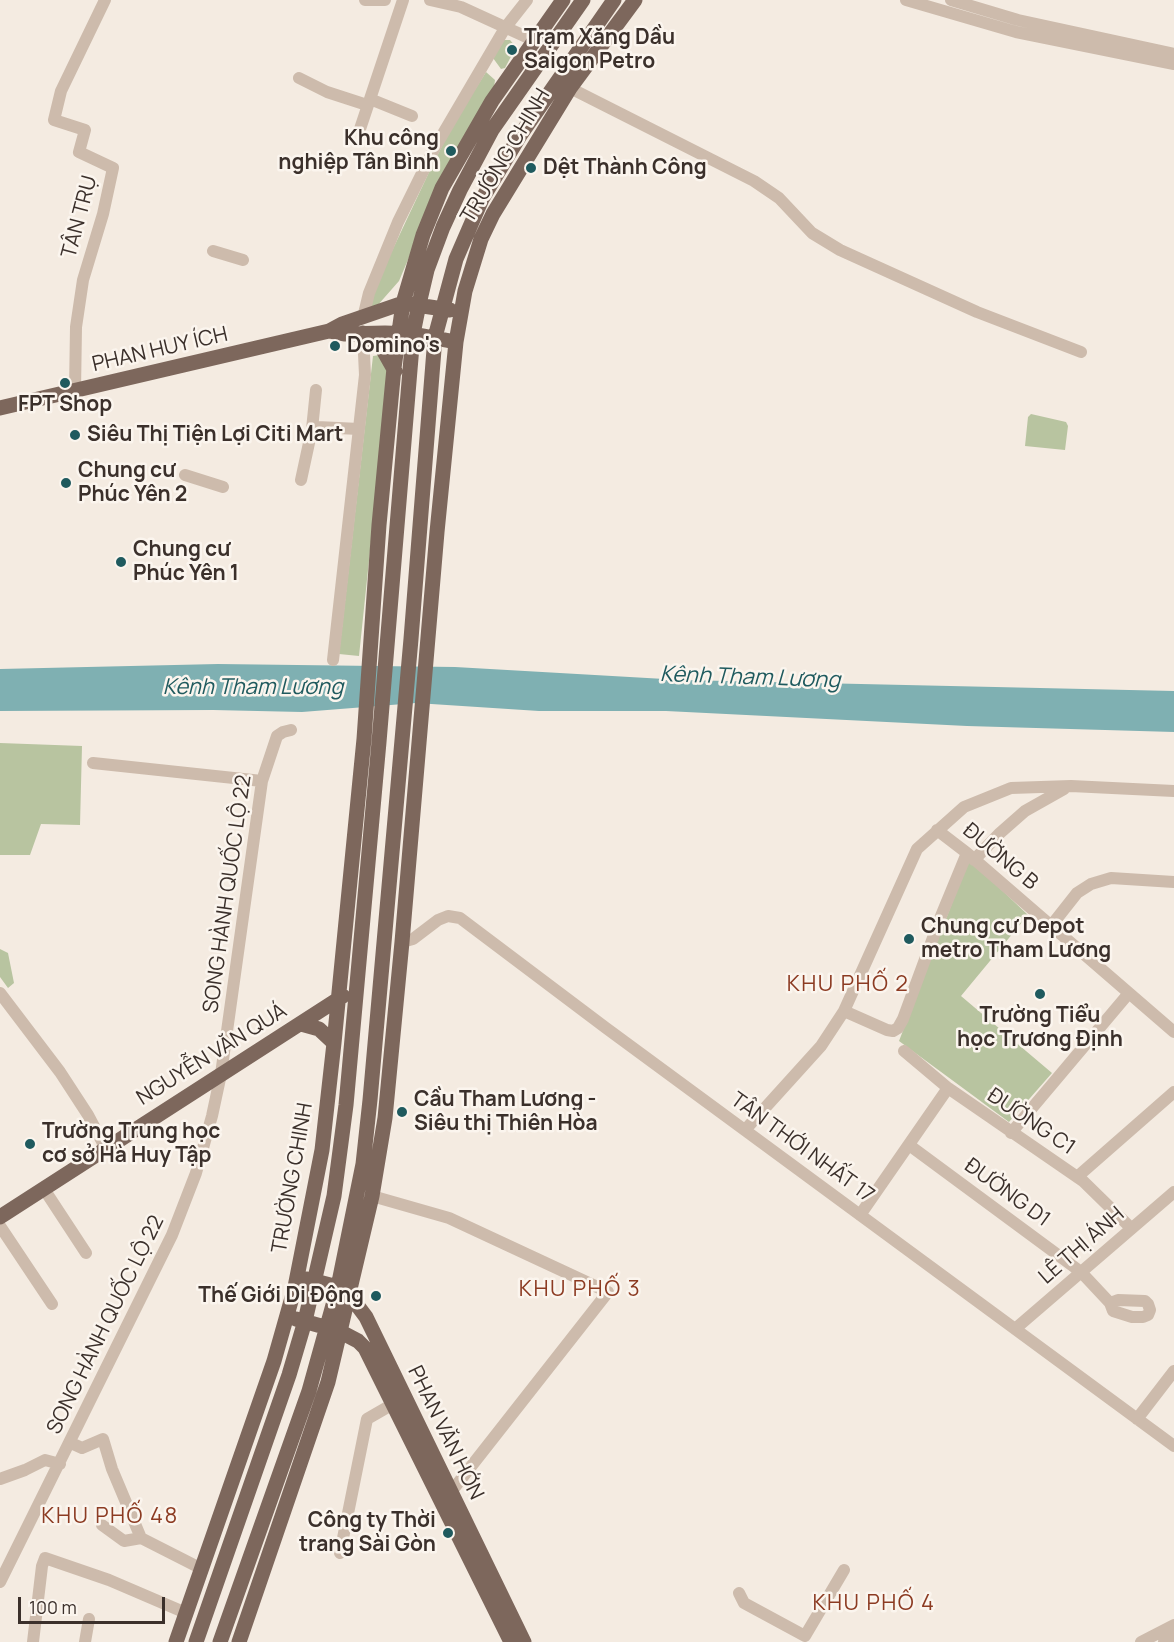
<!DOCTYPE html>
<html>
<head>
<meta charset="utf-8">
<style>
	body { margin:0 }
	#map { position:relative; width:1174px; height:1642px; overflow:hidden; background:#f4ebe1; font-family:Manrope,sans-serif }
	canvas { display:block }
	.scale { position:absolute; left:18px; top:1597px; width:147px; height:27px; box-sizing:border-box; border:3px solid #3b302b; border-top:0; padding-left:8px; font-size:18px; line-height:21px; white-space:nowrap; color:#3b302b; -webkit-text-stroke:4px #fbf5ee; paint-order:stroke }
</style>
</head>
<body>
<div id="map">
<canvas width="1174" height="1642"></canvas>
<div class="scale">100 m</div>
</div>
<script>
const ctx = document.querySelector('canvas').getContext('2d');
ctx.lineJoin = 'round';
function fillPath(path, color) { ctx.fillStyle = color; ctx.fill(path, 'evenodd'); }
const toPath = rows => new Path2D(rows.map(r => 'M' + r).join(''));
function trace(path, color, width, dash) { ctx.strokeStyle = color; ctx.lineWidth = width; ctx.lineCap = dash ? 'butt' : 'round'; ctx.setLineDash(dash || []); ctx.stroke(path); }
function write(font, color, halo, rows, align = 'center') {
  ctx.font = font + ' Manrope,sans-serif'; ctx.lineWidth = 5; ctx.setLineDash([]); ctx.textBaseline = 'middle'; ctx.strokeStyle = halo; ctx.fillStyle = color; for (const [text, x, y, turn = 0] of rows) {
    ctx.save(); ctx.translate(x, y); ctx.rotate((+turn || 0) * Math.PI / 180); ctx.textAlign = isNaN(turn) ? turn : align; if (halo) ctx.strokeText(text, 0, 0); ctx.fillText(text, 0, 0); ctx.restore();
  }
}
fillPath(toPath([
	[503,40,510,40,516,47,505,68,501,69,493,58],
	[486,72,495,80,494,88,440,184,399,281,377,306,368,309,375,287,431,168,452,126],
	[380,355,389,369,359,656,339,654,373,356],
	[1031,414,1066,422,1068,426,1065,450,1025,446,1028,417],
	[0,743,82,746,80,825,41,824,30,855,0,855],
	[969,859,1028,915,961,996,1052,1073,1009,1122,899,1041],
	[0,949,8,953,14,983,8,988,0,977]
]), '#b8c4a0');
fillPath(toPath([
	[218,664,455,667,682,680,1174,691,1174,732,967,726,666,711,539,711,416,703,302,712,213,710,0,711,0,669]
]), '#7fb0b2');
trace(toPath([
	[365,0,385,0],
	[430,0,461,7,533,40],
	[906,0,1016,32,1174,64],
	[951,0,1018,20,1174,54],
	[299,78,327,92,367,105],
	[570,88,754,181,779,198,812,233,840,250,977,312,1081,352],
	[370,99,412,116],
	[360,129,403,0],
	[213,251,243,260],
	[363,318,369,293,398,222,434,149,505,28,527,0],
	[75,391,76,327,83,280,103,214,113,168,79,152,85,130,54,120,61,91,105,0],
	[312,429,316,390],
	[185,475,223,487],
	[301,480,312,429,317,427,359,429],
	[333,660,365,375,363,333],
	[93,763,262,781],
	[937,830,967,853,1174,1032],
	[974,860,1000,833,1025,811,1064,789],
	[1051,926,1077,893,1091,884,1111,878,1174,882],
	[402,942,413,939,438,920,448,916,460,918,606,1028,1174,1446],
	[0,993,60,1072,88,1115,106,1149],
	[844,1011,887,1030,893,1031,898,1028,903,1019,941,916,967,853],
	[904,1051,948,1088,1083,1181,1131,1228],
	[745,1130,821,1046,844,1011,917,849,964,807,1011,788,1071,786,1174,791],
	[1011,1133,1129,993],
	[909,1145,1081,1272,1110,1303,1113,1311,1132,1317,1143,1317,1148,1315,1150,1310,1148,1304,1145,1301,1118,1300,1110,1303],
	[1077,1177,1174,1092],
	[44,1189,86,1253],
	[372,1196,449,1218,608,1292,451,1492],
	[860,1215,948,1088],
	[0,1226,52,1304],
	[1015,1329,1174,1192],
	[1137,1419,1174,1371],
	[71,1443,82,1448,103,1439,112,1469,141,1538],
	[0,1479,25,1470,45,1460,60,1464],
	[102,1525,124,1541,141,1538,202,1569],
	[340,1553,367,1419,393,1404],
	[0,1582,172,1235,196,1173,212,1116,221,1074,262,781,277,736,283,732,291,730],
	[739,1593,744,1603,805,1636,844,1570],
	[33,1642,42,1566,45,1558,109,1580,186,1613],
	[85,1642,89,1619],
	[1141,1642,1174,1625],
	[1164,1642,1174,1637]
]), '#cdbbac', 12);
trace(toPath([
	[329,331,344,334,385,333,413,334,456,342],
	[363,333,382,348,395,371],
	[0,408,329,331,342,324,403,303,450,310],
	[301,1024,319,1029,334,1043],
	[0,1217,343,996],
	[307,1279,338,1287,348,1293,366,1317,524,1642],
	[296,1319,339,1331,358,1341,365,1348,511,1642],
	[176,1642,274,1361,295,1287,322,1150,334,1043,364,739,379,525,394,368,403,303,423,235,442,188,492,101,563,0],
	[196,1642,289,1375,305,1321,334,1196,346,1105,379,742,413,334,419,304,427,270,443,227,460,190,492,130,583,0],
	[220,1642,309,1391,338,1287,363,1164,370,1100,411,639,435,337,456,259,482,199,521,134,614,0],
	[239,1642,328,1382,372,1196,385,1118,402,942,437,532,456,342,465,291,481,239,493,214,570,88,635,0]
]), '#7d675c', 15);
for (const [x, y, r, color] of [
	[512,50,6,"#1f5a5e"],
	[451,151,6,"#1f5a5e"],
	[531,168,6,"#1f5a5e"],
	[335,346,6,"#1f5a5e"],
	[65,383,6,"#1f5a5e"],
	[75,435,6,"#1f5a5e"],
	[66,483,6,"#1f5a5e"],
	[121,562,6,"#1f5a5e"],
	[909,939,6,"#1f5a5e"],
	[1040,994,6,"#1f5a5e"],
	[402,1112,6,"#1f5a5e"],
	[30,1144,6,"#1f5a5e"],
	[376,1296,6,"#1f5a5e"],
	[448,1533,6,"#1f5a5e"]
]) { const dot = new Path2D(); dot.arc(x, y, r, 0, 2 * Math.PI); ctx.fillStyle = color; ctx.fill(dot); trace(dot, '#fbf5ee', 2); }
write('bold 21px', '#3b302b', '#fbf5ee', [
	["Trạm Xăng Dầu",524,38],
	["Saigon Petro",524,62],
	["Khu công",439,139,"right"],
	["nghiệp Tân Bình",439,163,"right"],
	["Dệt Thành Công",543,168],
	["Domino's",347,346],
	["FPT Shop",65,405,"center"],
	["Siêu Thị Tiện Lợi Citi Mart",87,435],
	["Chung cư",78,471],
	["Phúc Yên 2",78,495],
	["Chung cư",133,550],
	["Phúc Yên 1",133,574],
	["Chung cư Depot",921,927],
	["metro Tham Lương",921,951],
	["Trường Tiểu",1040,1016,"center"],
	["học Trương Định",1040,1040,"center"],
	["Cầu Tham Lương -",414,1100],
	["Siêu thị Thiên Hòa",414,1124],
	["Trường Trung học",42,1132],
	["cơ sở Hà Huy Tập",42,1156],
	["Thế Giới Di Động",364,1296,"right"],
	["Công ty Thời",436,1521,"right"],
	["trang Sài Gòn",436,1545,"right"]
], 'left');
write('21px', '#3b302b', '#fbf5ee', [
	["TRƯỜNG CHINH",506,156,-59],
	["TÂN TRỤ",80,217,-75],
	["PHAN HUY ÍCH",160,350,-13],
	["ĐƯỜNG B",1000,857,40],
	["SONG HÀNH QUỐC LỘ 22",228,894,-82],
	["NGUYỄN VĂN QUÁ",212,1055,-32],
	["ĐƯỜNG C1",1031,1122,34],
	["TÂN THỚI NHẤT 17",802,1148,36],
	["TRƯỜNG CHINH",293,1178,-80],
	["ĐƯỜNG D1",1007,1193,36],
	["LÊ THỊ ÁNH",1082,1246,-41],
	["SONG HÀNH QUỐC LỘ 22",106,1325,-64],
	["PHAN VĂN HỚN",445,1433,64]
]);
write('italic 22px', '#1f5a5e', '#fbf5ee', [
	["Kênh Tham Lương",750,678,2],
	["Kênh Tham Lương",253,688]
]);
ctx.letterSpacing = '1.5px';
write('22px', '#8c3b22', '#fbf5ee', [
	["KHU PHỐ 2",848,985],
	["KHU PHỐ 3",580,1290],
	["KHU PHỐ 48",110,1517],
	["KHU PHỐ 4",874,1604]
]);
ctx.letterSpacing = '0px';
</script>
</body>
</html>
